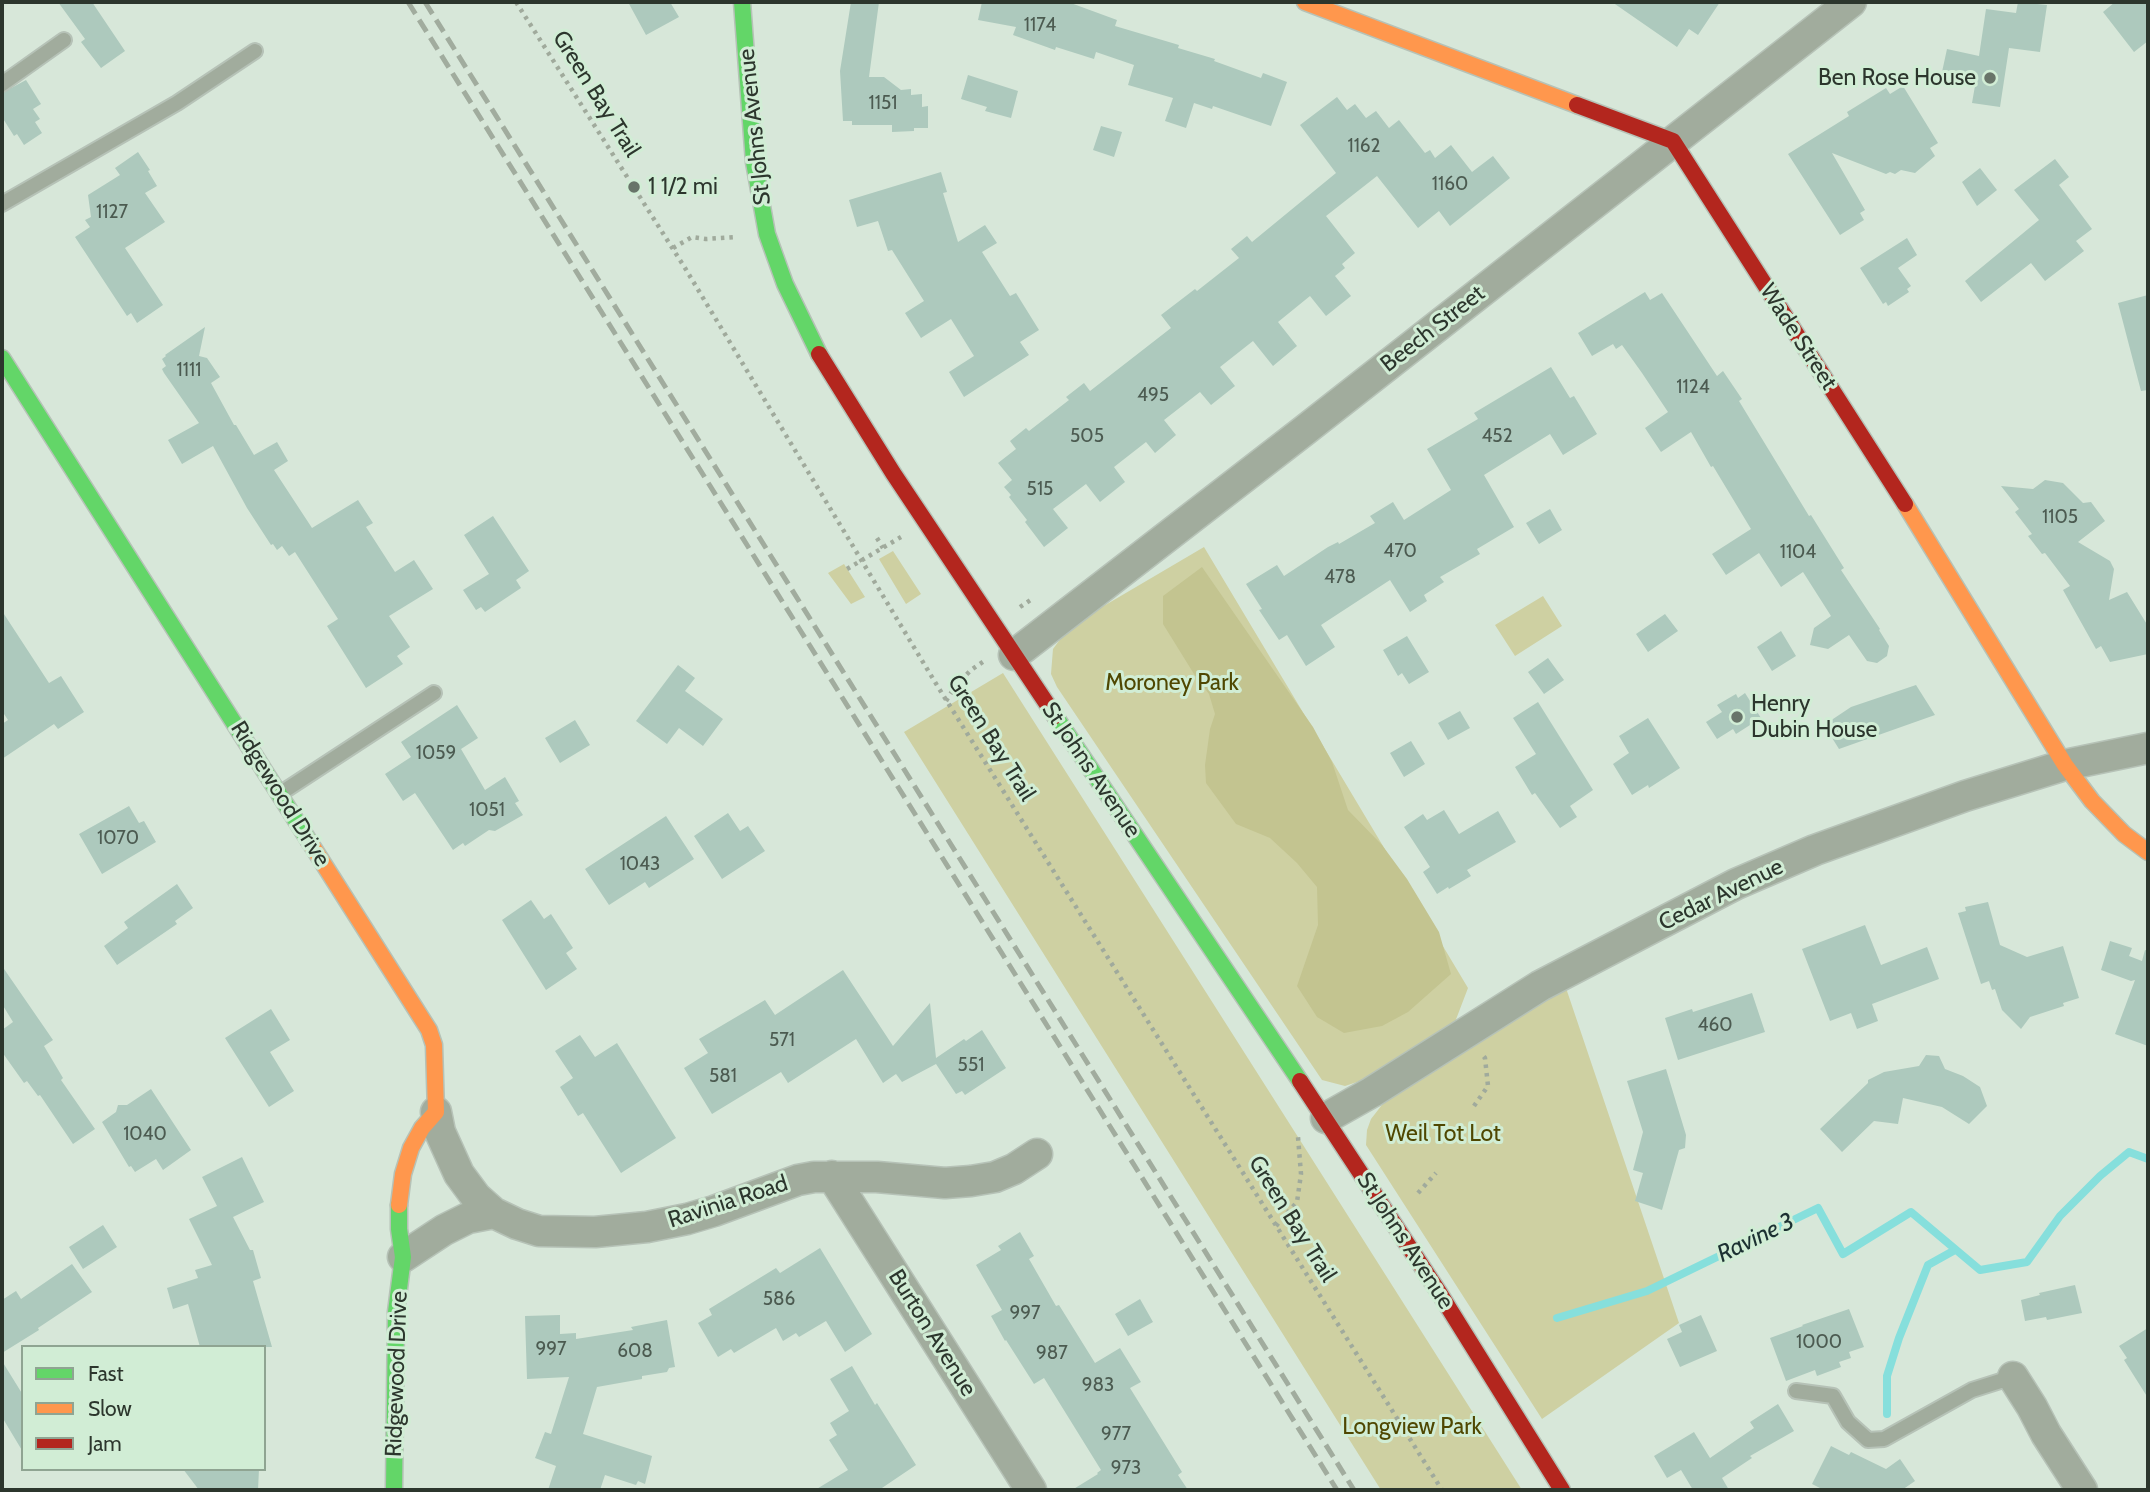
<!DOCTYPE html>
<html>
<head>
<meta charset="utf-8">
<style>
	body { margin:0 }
	#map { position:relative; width:2150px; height:1492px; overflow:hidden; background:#d7e7d9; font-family:Cabin,sans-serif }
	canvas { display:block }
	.frame { position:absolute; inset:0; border:4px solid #2c362d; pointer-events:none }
	.legend { position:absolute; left:21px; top:1345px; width:245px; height:126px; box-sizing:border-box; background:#d1edd5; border:2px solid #8fa492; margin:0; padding:9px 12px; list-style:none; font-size:21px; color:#2c362d }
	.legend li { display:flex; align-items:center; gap:14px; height:35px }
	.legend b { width:35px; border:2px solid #8fa492 }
</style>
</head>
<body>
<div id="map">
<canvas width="2150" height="1492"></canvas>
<div class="frame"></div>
<ul class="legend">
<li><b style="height:9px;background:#63d668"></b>Fast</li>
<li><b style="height:9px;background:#ff974d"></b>Slow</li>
<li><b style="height:9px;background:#b3261e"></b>Jam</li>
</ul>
</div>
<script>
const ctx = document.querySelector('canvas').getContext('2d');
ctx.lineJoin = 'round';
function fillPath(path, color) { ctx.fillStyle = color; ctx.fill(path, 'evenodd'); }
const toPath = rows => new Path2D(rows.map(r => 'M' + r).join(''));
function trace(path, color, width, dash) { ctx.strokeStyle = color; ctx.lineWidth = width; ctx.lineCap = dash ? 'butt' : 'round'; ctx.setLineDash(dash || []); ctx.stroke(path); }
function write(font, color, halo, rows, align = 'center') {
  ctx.font = font + ' Cabin,sans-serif'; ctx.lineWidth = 6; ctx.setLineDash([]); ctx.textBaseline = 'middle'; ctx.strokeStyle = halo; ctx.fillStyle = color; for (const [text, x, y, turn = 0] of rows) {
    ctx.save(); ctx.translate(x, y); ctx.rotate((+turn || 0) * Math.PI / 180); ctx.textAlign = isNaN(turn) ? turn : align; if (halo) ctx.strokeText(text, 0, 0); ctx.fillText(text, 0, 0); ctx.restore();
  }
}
fillPath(toPath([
	[1204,547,1468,988,1455,1022,1414,1051,1369,1078,1345,1086,1322,1080,1057,687,1051,674,1053,649,1064,634,1085,617],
	[893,551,921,594,906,604,879,559],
	[844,564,865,597,851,604,828,573],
	[1543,596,1562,626,1515,656,1495,625],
	[1003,673,1298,1137,1522,1490,1381,1490,904,732],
	[1566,988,1679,1323,1542,1419,1366,1145,1367,1130,1371,1119,1385,1101,1408,1081]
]), '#ced0a2');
fillPath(toPath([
	[1202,567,1313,727,1332,762,1348,810,1382,845,1407,879,1439,932,1451,974,1408,1012,1382,1026,1344,1033,1317,1017,1297,986,1318,925,1317,887,1297,863,1270,838,1236,824,1206,783,1205,765,1210,729,1215,714,1209,694,1194,674,1163,624,1163,596]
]), '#c3c490');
trace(toPath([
	[1557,1318,1647,1291,1818,1208,1843,1254,1911,1212,1980,1270,2027,1262,2060,1216,2100,1176,2129,1152,2148,1159],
	[1887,1414,1887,1376,1899,1338,1928,1265,1955,1250]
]), '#86dfdc', 8);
fillPath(toPath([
	[58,2,92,2,125,51,101,68,81,42,85,39],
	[628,2,670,2,679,17,646,35],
	[851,2,879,2,869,77,884,77,901,90,911,89,911,95,922,94,922,107,928,106,928,128,914,128,914,131,892,132,892,125,852,125,852,121,843,121,840,71],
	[982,2,1068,2,1117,20,1115,26,1179,45,1178,48,1215,59,1214,61,1261,78,1263,73,1287,82,1271,126,1213,106,1212,109,1194,103,1186,128,1165,121,1173,98,1128,85,1134,65,1096,52,1094,59,1056,47,1055,50,1013,35,1016,27,978,20],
	[1612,2,1720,2,1698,35,1689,29,1677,47],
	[2018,2,2047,5,2040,52,2009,48,2000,107,1972,103,1976,80,1942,72,1947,49,1979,56,1986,9,2016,13],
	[2115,2,2148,2,2148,41,2134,52,2103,12],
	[968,75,1018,91,1011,118,985,111,987,107,961,99],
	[26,80,41,104,33,109,40,119,35,122,42,133,24,145,17,134,14,136,2,117,2,93],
	[1903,86,1938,143,1930,148,1935,156,1915,173,1901,170,1895,174,1890,172,1886,174,1832,153,1865,210,1860,213,1864,220,1840,235,1788,154,1849,116,1847,112,1886,88,1890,94],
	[1337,97,1347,110,1355,104,1366,118,1376,111,1389,128,1399,120,1425,153,1430,150,1435,158,1451,145,1472,172,1493,156,1510,178,1450,226,1439,211,1418,228,1377,176,1326,216,1355,253,1342,264,1345,268,1335,276,1351,296,1326,316,1310,296,1278,322,1297,346,1273,366,1253,341,1220,367,1235,386,1211,405,1200,392,1164,420,1176,435,1155,453,1146,442,1114,467,1125,482,1100,502,1086,484,1053,509,1068,528,1044,547,1025,522,1027,520,1009,497,1011,495,1004,487,1012,480,998,463,1016,449,1010,441,1026,428,1029,431,1069,400,1066,397,1084,383,1090,391,1171,328,1161,315,1195,289,1197,291,1239,258,1231,249,1247,236,1252,242,1336,173,1300,125],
	[1101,126,1122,132,1114,157,1093,150],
	[138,152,150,170,148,171,157,186,145,193,165,222,125,248,163,305,137,323,131,313,127,316,75,237,90,227,85,220,91,217,88,195,120,175,115,168],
	[2055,159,2069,177,2059,185,2092,229,2076,241,2084,251,2045,281,2031,263,1981,302,1965,281,2039,220,2014,190],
	[1980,168,1997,190,1977,206,1962,182],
	[941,172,947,192,943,193,958,242,985,225,997,243,982,252,1010,296,1016,293,1039,330,1020,342,1029,355,964,397,949,372,974,356,951,319,921,338,905,313,924,301,892,250,888,251,878,221,857,227,849,200],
	[1907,238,1917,255,1898,268,1911,286,1907,289,1909,292,1888,306,1886,302,1883,304,1860,268],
	[1645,292,1650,300,1662,293,1717,376,1723,371,1742,399,1739,401,1809,516,1811,515,1844,568,1841,570,1880,629,1879,630,1889,646,1887,656,1877,663,1867,661,1849,635,1828,649,1810,645,1814,628,1831,616,1803,572,1781,587,1759,553,1726,575,1712,554,1751,529,1713,466,1711,467,1691,432,1661,452,1645,428,1668,412,1642,373,1622,345,1616,349,1613,344,1592,356,1578,333],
	[2148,295,2148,390,2141,391,2118,303],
	[205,327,199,356,207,358,220,377,211,383,234,425,236,425,254,455,277,442,288,461,274,470,312,528,358,500,373,523,366,527,395,572,414,560,433,589,389,616,410,647,397,656,403,664,366,688,327,626,338,619,295,552,289,556,282,546,277,550,273,544,271,545,247,508,213,446,182,464,168,440,199,423,164,373,162,369,166,366,162,359,166,356,165,355],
	[1551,367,1570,398,1574,396,1597,434,1563,455,1550,434,1484,475,1514,527,1477,549,1480,554,1440,577,1444,582,1424,595,1427,601,1410,612,1390,580,1321,625,1335,647,1306,666,1287,635,1279,640,1259,610,1262,609,1246,584,1277,565,1284,576,1328,547,1338,542,1339,544,1375,523,1370,516,1393,502,1404,520,1451,490,1427,449,1478,419,1474,413],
	[2045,480,2063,483,2083,503,2091,502,2105,521,2078,542,2110,561,2114,569,2109,600,2127,592,2148,626,2148,654,2110,662,2101,646,2096,649,2063,590,2070,586,2045,553,2042,554,2028,536,2032,534,2015,512,2019,509,2001,486,2033,489],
	[1550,509,1562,530,1539,544,1526,523],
	[493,516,529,571,516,580,521,588,485,612,481,607,476,610,463,590,489,574,464,535],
	[2,611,49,683,61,676,84,712,58,729,54,724,2,759,2,724,8,720,2,711],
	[1665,614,1678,631,1648,652,1636,634],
	[1781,631,1796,656,1772,671,1757,647],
	[1407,636,1429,672,1409,684,1402,673,1398,676,1383,650],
	[1548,658,1564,680,1544,694,1528,672],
	[678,665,695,678,685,691,723,719,703,746,679,728,667,744,636,721],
	[1916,685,1935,715,1839,749,1824,725,1851,707],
	[1745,693,1761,718,1736,734,1733,729,1717,739,1706,722,1722,712,1717,705,1736,694,1738,698],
	[1538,702,1593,790,1570,806,1577,817,1560,828,1535,793,1532,795,1515,767,1536,754,1513,718],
	[457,705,478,738,461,749,485,790,505,777,519,801,515,803,523,815,495,831,489,830,465,846,463,843,453,850,415,793,403,801,385,774,411,757,401,742],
	[1460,711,1470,728,1448,740,1438,723],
	[1648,718,1680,768,1649,788,1648,785,1632,795,1613,764,1629,753,1619,736],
	[575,720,590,745,560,763,545,738],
	[1411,741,1425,764,1404,777,1390,753],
	[129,806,139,823,144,821,156,842,102,874,79,834],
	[1444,810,1459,834,1498,811,1516,842,1467,870,1471,876,1449,889,1448,887,1437,894,1423,872,1430,867,1404,827,1423,814,1427,820],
	[728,813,740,831,748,826,765,851,722,879,694,836],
	[666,816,694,859,649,888,645,882,609,905,585,869],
	[177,884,193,908,175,921,177,924,117,965,104,946,128,928,124,922],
	[531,900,544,919,551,914,573,948,566,953,577,969,546,990,502,920],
	[1988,902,2000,945,2027,957,2063,946,2079,998,2063,1003,2064,1006,2030,1017,2021,1029,2002,1010,1995,989,1992,990,1989,981,1981,984,1958,913,1966,911,1965,907],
	[1865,925,1881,965,1927,947,1939,979,1872,1004,1878,1021,1857,1029,1851,1013,1830,1021,1802,949],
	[2110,941,2132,948,2129,956,2142,961,2145,950,2148,951,2148,1046,2115,1034,2135,980,2131,981,2101,970],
	[2,966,53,1040,44,1046,63,1078,61,1080,95,1129,73,1144,40,1095,38,1096,27,1081,24,1083,2,1052,2,1030,13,1022,2,1004],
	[843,970,893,1046,930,1003,936,1058,964,1039,966,1041,982,1030,1006,1068,965,1095,962,1091,956,1094,936,1064,902,1082,896,1074,883,1083,856,1039,788,1083,781,1072,712,1114,684,1068,708,1053,699,1039,765,1000,775,1015],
	[1752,993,1765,1032,1678,1060,1665,1018,1692,1009,1693,1012],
	[271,1009,290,1040,270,1052,294,1091,269,1107,225,1038],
	[580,1035,595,1057,617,1043,676,1138,621,1173,583,1113,578,1116,560,1087,573,1078,555,1051],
	[1926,1055,1939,1056,1945,1069,1963,1076,1980,1087,1987,1106,1969,1124,1942,1107,1903,1098,1898,1124,1874,1121,1842,1152,1820,1129,1868,1083,1868,1080,1884,1072,1919,1066],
	[1666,1069,1686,1135,1685,1148,1679,1150,1662,1210,1635,1201,1643,1173,1633,1170,1643,1132,1627,1081],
	[151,1089,191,1150,163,1170,156,1159,135,1172,131,1166,129,1167,102,1122,116,1112,118,1105,127,1105],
	[242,1157,264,1202,233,1217,250,1250,253,1250,261,1278,253,1281,272,1347,200,1347,188,1304,173,1309,167,1288,198,1278,195,1270,212,1265,189,1219,217,1206,202,1177],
	[103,1225,117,1247,83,1269,69,1247],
	[1020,1232,1034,1256,1029,1259,1056,1306,1059,1305,1095,1363,1120,1348,1141,1382,1130,1388,1182,1472,1178,1475,1188,1490,1072,1490,1098,1474,1097,1473,1101,1470,1044,1378,1034,1384,1006,1340,1005,1341,991,1316,1002,1310,976,1265,1001,1250,998,1246],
	[820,1248,872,1334,845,1352,826,1321,799,1337,796,1333,783,1341,776,1328,734,1353,731,1349,718,1357,698,1323,712,1315,709,1309,776,1268,780,1273],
	[72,1264,92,1292,38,1328,39,1330,2,1353,2,1300,16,1291,21,1299],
	[2075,1285,2082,1313,2047,1320,2046,1317,2025,1321,2021,1300,2040,1295,2039,1293],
	[1140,1299,1153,1322,1128,1336,1115,1314],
	[1849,1309,1864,1347,1849,1352,1851,1358,1839,1362,1841,1367,1817,1376,1815,1370,1786,1381,1770,1338,1803,1326,1802,1325],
	[560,1315,560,1334,576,1333,576,1339,633,1330,631,1327,667,1320,675,1367,669,1368,667,1372,642,1376,642,1379,597,1387,583,1434,652,1456,645,1484,638,1481,636,1485,605,1475,600,1490,548,1490,556,1466,535,1458,545,1432,551,1434,569,1377,527,1379,525,1316],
	[1701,1315,1717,1351,1680,1367,1667,1339,1682,1332,1679,1325],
	[2148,1328,2148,1398,2124,1360,2127,1358,2119,1346],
	[2,1361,23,1395,23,1452,2,1417],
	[852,1366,875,1405,877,1403,916,1465,879,1490,815,1490,848,1470,829,1440,837,1435,830,1423,849,1411,830,1379],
	[1778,1404,1794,1431,1750,1456,1752,1458,1722,1478,1729,1490,1693,1490,1681,1470,1667,1478,1654,1456,1694,1432,1710,1458,1754,1428,1750,1422],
	[1831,1446,1849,1455,1851,1452,1886,1469,1900,1459,1915,1481,1902,1490,1824,1490,1812,1484],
	[183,1469,259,1469,258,1490,199,1490]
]), '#adc9bd');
const lane = toPath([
	[2,84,64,40],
	[2,204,177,103,255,51],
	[281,793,434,693],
	[1796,1391,1833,1396,1848,1422,1868,1440,1884,1439,1972,1390,2013,1377]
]);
const street = toPath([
	[1014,655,1305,430,1851,2],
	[436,1112,440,1132,459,1174,476,1197,494,1213,517,1224,539,1231,595,1232,647,1227,687,1219,714,1211,798,1180,814,1177,877,1177,945,1183,971,1181,995,1177,1014,1169,1037,1154],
	[1326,1118,1372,1092,1540,986,1736,884,1815,850,1965,796,2065,765,2148,748],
	[832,1176,1031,1490],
	[403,1257,444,1230,468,1218,494,1213],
	[2013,1377,2032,1407,2046,1434,2082,1490]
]);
const fast = toPath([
	[742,2,754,162,767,234,785,284,819,354],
	[2,358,309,841],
	[1055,716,1300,1081],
	[394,1490,396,1312,403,1257,399,1229,399,1205]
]);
const slow = toPath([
	[1305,2,1577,105],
	[1905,504,2065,765,2092,801,2124,834,2148,852],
	[309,841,429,1030,434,1045,436,1112,422,1128,411,1148,403,1174,399,1205]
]);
const jam = toPath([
	[1577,105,1673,141,1905,504],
	[819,354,893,473,1055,716],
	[1300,1081,1440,1294,1562,1490]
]);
trace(lane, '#b6c2b7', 18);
trace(street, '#b6c2b7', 33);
trace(fast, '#b6c2b7', 19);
trace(slow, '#b6c2b7', 19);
trace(jam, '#b6c2b7', 19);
trace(toPath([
	[516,2,685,268,938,687,1442,1490],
	[673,248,692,237,706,239,735,237],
	[877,538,883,548],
	[847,569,901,537],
	[1020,607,1032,599],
	[946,701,956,685,971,670,984,661],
	[1474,1106,1488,1086,1485,1058,1481,1053],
	[1418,1193,1436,1173],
	[1276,1226,1297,1202,1301,1174,1298,1137,1300,1136]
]), '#a0aa9c', 4.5, [3.5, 5]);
trace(lane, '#a1ac9d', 14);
trace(street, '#a1ac9d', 30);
trace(fast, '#63d668', 16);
trace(slow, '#ff974d', 16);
trace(jam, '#b3261e', 16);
trace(toPath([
	[408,2,1337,1490],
	[425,2,1354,1490]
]), '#a1ac9e', 5, [14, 7]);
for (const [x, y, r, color] of [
	[1990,78,7,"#687469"],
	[634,187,7,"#687469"],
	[1737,717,7,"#687469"]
]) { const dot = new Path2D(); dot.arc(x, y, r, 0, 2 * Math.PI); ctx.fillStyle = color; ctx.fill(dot); trace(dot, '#d1edd5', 2.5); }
write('19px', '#4c5b51', null, [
	["1174",1040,25],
	["1151",883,103],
	["1162",1364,146],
	["1160",1450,184],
	["1127",112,212],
	["1111",189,370],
	["1124",1693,387],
	["495",1153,395],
	["505",1087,436],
	["452",1497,436],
	["515",1040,489],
	["1105",2060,517],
	["470",1400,551],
	["1104",1798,552],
	["478",1340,577],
	["1059",436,753],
	["1051",487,810],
	["1070",118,838],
	["1043",640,864],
	["460",1715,1025],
	["571",782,1040],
	["551",971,1065],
	["581",723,1076],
	["1040",145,1134],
	["586",779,1299],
	["997",1025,1313],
	["1000",1819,1342],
	["997",551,1349],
	["608",635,1351],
	["987",1052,1353],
	["983",1098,1385],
	["977",1116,1434],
	["973",1126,1468]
]);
write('23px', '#2c362d', '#d1edd5', [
	["Ben Rose House",1976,78,"right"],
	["1 1/2 mi",648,187],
	["Henry",1751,704],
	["Dubin House",1751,730]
], 'left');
write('23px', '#2c362d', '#d1edd5', [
	["Green Bay Trail",596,94,58],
	["St Johns Avenue",755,127,-96],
	["Beech Street",1433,329,-38],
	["Wade Street",1798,337,57],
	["Green Bay Trail",991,738,58],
	["St Johns Avenue",1091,770,56],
	["Ridgewood Drive",280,794,58],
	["Cedar Avenue",1721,895,-26],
	["Ravinia Road",728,1202,-18],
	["Green Bay Trail",1292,1219,58],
	["St Johns Avenue",1405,1241,57],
	["Burton Avenue",932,1333,58],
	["Ridgewood Drive",397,1374,-88]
]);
write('23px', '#4f4701', '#d1edd5', [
	["Moroney Park",1172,683],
	["Weil Tot Lot",1443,1134],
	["Longview Park",1412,1427]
]);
write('italic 24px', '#1c3132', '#d1edd5', [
	["Ravine 3",1756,1238,-26]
]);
</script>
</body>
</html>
